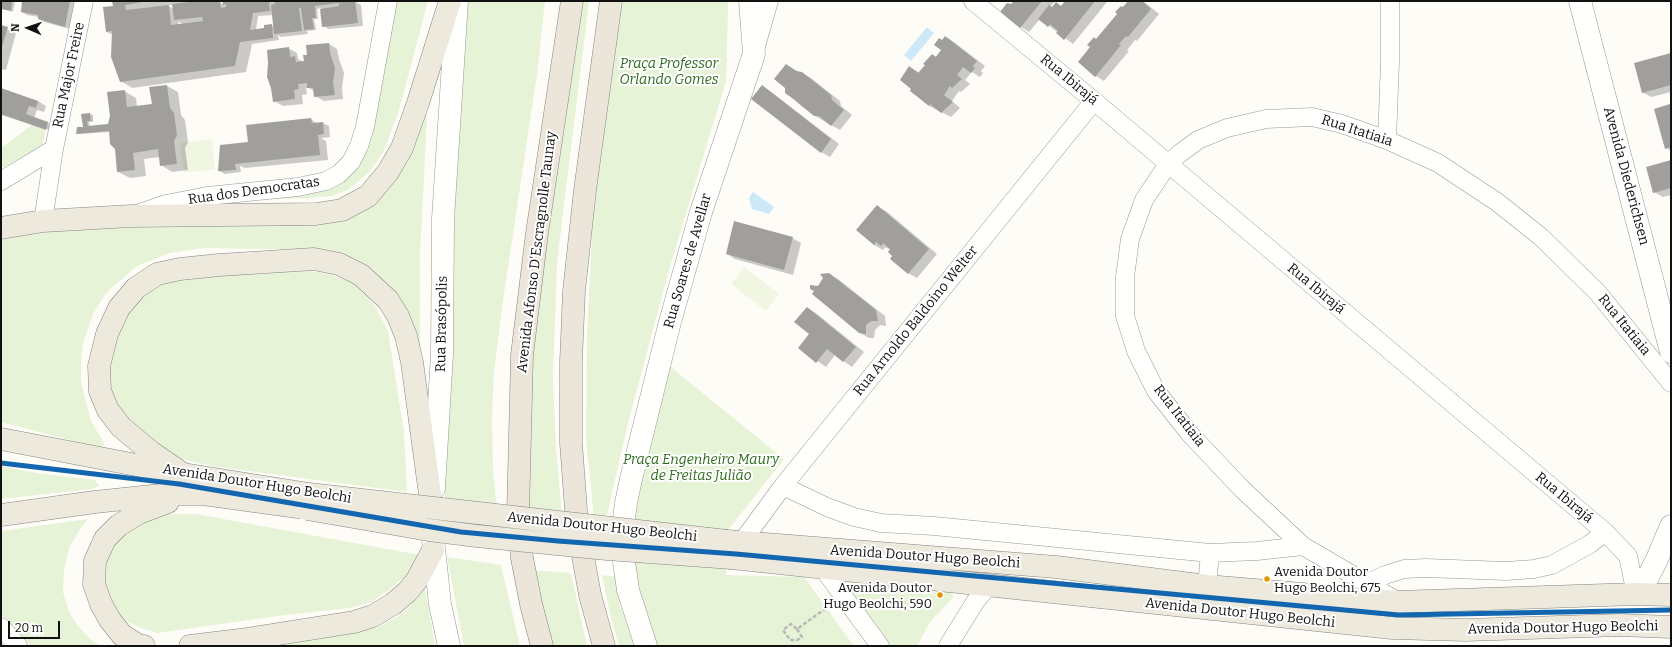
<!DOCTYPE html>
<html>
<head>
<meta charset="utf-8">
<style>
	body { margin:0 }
	#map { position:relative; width:1672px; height:647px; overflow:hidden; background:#fdfcf7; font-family:Bitter,serif }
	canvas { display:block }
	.frame { position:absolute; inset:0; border:2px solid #111; pointer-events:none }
	.north { position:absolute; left:8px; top:8px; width:40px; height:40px; -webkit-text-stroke:3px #fff; paint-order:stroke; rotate:272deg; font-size:11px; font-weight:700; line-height:16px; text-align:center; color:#111 }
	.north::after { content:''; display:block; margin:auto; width:14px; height:18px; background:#111; clip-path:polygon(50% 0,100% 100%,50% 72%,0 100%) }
	.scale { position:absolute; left:8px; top:621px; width:52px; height:18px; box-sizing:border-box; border:2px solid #111; border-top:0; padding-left:5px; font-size:12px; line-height:14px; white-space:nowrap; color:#111; -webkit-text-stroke:3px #fff; paint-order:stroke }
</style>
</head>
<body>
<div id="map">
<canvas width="1672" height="647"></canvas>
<div class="frame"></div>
<div class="north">N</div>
<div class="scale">20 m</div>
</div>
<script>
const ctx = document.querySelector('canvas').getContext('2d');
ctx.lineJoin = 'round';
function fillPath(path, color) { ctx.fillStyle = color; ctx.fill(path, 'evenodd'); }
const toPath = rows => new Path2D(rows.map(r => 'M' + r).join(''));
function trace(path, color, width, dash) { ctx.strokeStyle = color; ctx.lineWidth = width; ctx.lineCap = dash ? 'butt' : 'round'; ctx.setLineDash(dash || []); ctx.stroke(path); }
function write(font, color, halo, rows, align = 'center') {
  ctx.font = font + ' Bitter,serif'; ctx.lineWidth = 4; ctx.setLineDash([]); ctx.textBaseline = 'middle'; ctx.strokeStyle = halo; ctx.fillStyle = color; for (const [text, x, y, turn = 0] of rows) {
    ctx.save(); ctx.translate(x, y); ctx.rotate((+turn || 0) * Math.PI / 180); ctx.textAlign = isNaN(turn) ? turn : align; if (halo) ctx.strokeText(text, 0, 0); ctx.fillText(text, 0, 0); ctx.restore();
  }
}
fillPath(toPath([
	[392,1,428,1,398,114,383,152,376,163,369,172,348,190,331,196,308,198,246,200,344,176],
	[465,1,545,1,537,74,504,294,494,371,492,418,493,469,497,510,445,502,444,399],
	[576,1,589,1,557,263,553,377,556,449,562,515,523,514,522,438],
	[621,1,728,1,728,11,726,81,669,270,628,423,606,519,594,518,586,440,587,335,593,211],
	[425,114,427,115,427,118,420,255,420,383,410,331,318,250,205,248,170,253,137,266,106,293,93,314,83,343,81,360,81,382,91,421,104,443,104,445,100,448,1,422,1,237,381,197,390,187,408,161],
	[32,125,46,130,42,146,1,169,1,148],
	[301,270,329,274,354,284,375,306,388,331,404,432,407,492,211,466,170,456,128,430,104,372,130,301,178,275],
	[667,364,784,459,728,530,726,575,804,577,854,646,654,646,632,580,629,530],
	[1,466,37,473,95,480,99,486,92,489,1,499],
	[166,514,196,514,420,555,408,574,390,589,371,602,350,608,285,615,157,633,141,628,125,620,113,612,103,597,105,546,119,532],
	[88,519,80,529,69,548,64,570,63,592,69,612,78,626,91,640,101,646,31,646,1,615,1,531],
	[447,557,501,565,520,646,464,646],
	[534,570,571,573,587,646,552,646],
	[602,575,616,577,620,605,634,646,619,646,611,618],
	[849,580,952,590,953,598,930,622,917,646,882,646,844,585],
	[425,587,435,646,237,646,377,628,397,617,411,605]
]), '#e7f3d7');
fillPath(toPath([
	[212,139,215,169,184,173,180,143],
	[744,267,779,294,766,311,731,284]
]), '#f0f6e1');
fillPath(toPath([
	[927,27,934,33,911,61,904,55],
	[753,192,774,207,769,214,752,209,749,198]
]), '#cde8f7');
fillPath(toPath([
	[2,1,15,1,13,12,4,9],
	[24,1,75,1,70,29,44,22,39,19,39,17,27,15,22,12],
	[113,1,215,1,224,4,224,1,272,1,276,3,275,1,354,1,361,5,363,26,329,29,323,26,321,8,317,9,318,19,314,19,316,30,307,31,308,34,281,37,278,35,279,40,252,44,246,72,132,88,121,81,113,35,107,32,114,7],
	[167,5,173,5,174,9],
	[273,15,275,27,271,25,266,29,256,30,258,16],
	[178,21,184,25,179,25],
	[1015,1,1055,1,1050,7,1052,8,1062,6,1066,1,1107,2,1073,44,1040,19,1029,32,1021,27,1002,12],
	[1130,1,1143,1,1159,14,1137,41,1135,40,1127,50,1129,51,1104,81,1096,76,1097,40],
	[1,27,16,33,6,70,1,69],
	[946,37,954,42,985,66,981,71,983,73,980,77,972,72,965,80,970,84,961,92,959,91,952,101,960,108,951,117,929,106,911,91,913,89,910,67,920,73,942,50,942,41],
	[329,44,337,49,339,59,344,73,342,88,343,99,324,101,315,96,314,91,309,88,306,88,307,94,302,95,303,104,283,106,274,101,288,48,297,53,298,59,304,62,308,56],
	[1671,54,1671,92,1651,97,1642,92],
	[786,65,811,78,840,101,841,106,852,115,840,130,815,116],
	[167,86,178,92,181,115,185,120,188,142,185,148,188,170,172,172,161,165,160,157,144,159,146,176,130,178,118,172,116,148,110,132,79,134,77,133,84,128,83,115,90,114,93,115,93,122,89,122,90,127,109,125,124,91,136,98,137,107,153,105],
	[762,86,770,91,839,144,830,157,821,152],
	[1,89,38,101,46,106,44,112,37,110,34,118,50,124,49,130,1,115],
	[1670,105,1671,106,1671,151,1666,148,1655,109],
	[311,119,317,124,323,123,329,126,330,137,321,138,326,141,328,160,245,168,240,166,241,172,225,174,219,171,251,143],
	[1671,161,1671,195,1663,197,1654,192],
	[877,207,886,211,937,254,917,278,908,273,891,250,885,247,883,250,874,245,857,230],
	[792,238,801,243,793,275,735,259,727,254],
	[829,274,838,279,885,316,886,326,880,325,875,330,874,338,869,338,860,333,819,287],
	[807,308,816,313,864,352,852,367,835,355,826,367,799,348,810,334]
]), '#0003');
fillPath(toPath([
	[1,1,12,1,11,11,1,9],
	[22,1,70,1,65,27,38,19,38,15,21,12],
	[112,1,149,1,125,5,126,10,169,5,171,25,203,21,202,17,174,20,172,4,197,1,220,1,221,8,226,7,226,4,223,5,223,1,269,1,270,11,253,13,250,30,264,28,264,25,272,24,273,38,240,42,235,66,120,82,111,57,112,31,106,32,103,7,113,6],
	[274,1,340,1,340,2,355,1,358,23,322,27,320,9,339,6,339,3,315,6,316,18,312,18,314,29,304,30,301,8,299,8,302,31,274,34,271,5,275,4],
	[1014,1,1042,1,1020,28,1000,12,1007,3,1011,4],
	[1065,1,1095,1,1064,40,1056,33,1058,31,1050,24,1048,27,1038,19,1049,5,1052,7,1056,2,1061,6],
	[1128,1,1142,1,1151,9,1128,37,1126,36,1119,44,1121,45,1095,77,1078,62,1090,47,1087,45,1094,37,1096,39,1117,14,1115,12,1121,6,1123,7],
	[1,25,8,27,1,50],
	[945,36,977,61,973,66,975,68,971,73,963,67,957,75,962,79,952,88,950,86,944,95,953,102,941,113,930,104,929,106,910,91,911,89,900,80,909,66,918,73,925,65,923,64,932,54,936,57,941,50,934,45,939,38,942,40],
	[329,43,330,53,335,68,333,83,335,95,314,97,313,88,307,88,307,83,298,84,299,89,294,90,295,99,273,102,271,88,267,77,268,63,267,50,289,47,290,57,295,56,296,62,304,61,303,55,307,55,306,45],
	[1671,53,1671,85,1642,93,1634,63],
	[786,64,796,71,802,72,831,95,832,100,844,110,831,126,819,116,814,116,792,98,785,93,785,88,774,79],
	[167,85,170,108,174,113,177,135,174,141,177,164,160,166,158,149,133,153,135,170,117,172,115,149,110,144,109,131,76,134,77,127,83,127,81,114,90,113,91,121,87,121,88,126,108,124,110,116,107,92,125,90,127,107,152,104,149,87],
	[762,85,831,139,821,153,751,99],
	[1,88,38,101,36,108,29,106,26,114,48,122,46,130,1,114],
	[1670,104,1671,147,1665,149,1654,109],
	[311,118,312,123,323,122,324,134,318,135,320,155,235,164,236,170,218,171,220,145,248,142,246,125],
	[1671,160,1671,188,1653,193,1646,167],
	[877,205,929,249,908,274,890,259,892,256,888,252,890,249,883,243,881,246,876,242,874,245,856,230],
	[734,221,793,237,784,270,726,254],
	[829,273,876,310,878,321,871,321,866,325,866,334,859,333,812,294,814,291,810,289,810,285,818,286,823,278,820,274],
	[807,307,856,347,843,362,827,349,816,363,798,348,809,334,794,322]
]), '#a19f9c');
const minor = toPath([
	[973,1,1094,101,1605,532,1628,556,1636,594],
	[756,46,769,1],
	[1387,140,1390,61,1390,1],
	[1,181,54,149],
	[140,213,166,204,207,196,298,187,326,181,339,174,351,162,359,146,365,127,388,1],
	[43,221,54,149,84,1],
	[783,486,827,507,854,517,881,523,934,526,1210,553,1257,551,1303,546],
	[741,543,783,486,1094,101],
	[822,567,880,646],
	[1366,584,1385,575,1404,569,1426,568,1506,571,1534,569,1552,565,1590,544,1605,532],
	[1207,586,1210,553],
	[1397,601,1303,546,1242,489,1190,434,1156,391,1136,351,1125,316,1125,277,1130,239,1144,200,1168,164,1179,154,1198,140,1227,128,1266,119,1312,117,1342,124,1387,140,1438,163,1497,202,1541,237,1598,293,1671,383],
	[1,627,18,646],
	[948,646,975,602,989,585]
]);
const tertiary = toPath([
	[1580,1,1671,352],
	[434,488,442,354,443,219,457,1],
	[433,539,440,604,449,646],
	[1636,594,1648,577,1657,559,1671,526],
	[646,646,628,590,624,562,623,526,626,503,631,479,670,322,701,212,754,54,750,1]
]);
const primary = toPath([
	[1,228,43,221,131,216,316,214,342,210,368,196,388,172,402,148,418,103,450,1],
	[1,439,183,474,309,494],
	[183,474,151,452,121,427,108,410,100,391,99,366,107,334,119,308,136,288,157,274,180,269,219,265,314,259,339,264,361,275,388,300,398,316,406,336,412,362,433,517],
	[1,515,95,502,171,494,203,494,298,507],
	[727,541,1056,567,1207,586,1397,602,1636,594,1671,595],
	[732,558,1392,628,1466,630,1620,625,1671,627],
	[144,646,138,645,122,635,110,620,101,604,94,584,95,561,105,539,119,525,139,513,168,502],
	[190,646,240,640,354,622,373,616,393,604,407,592,417,580,433,550]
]);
const trunk = toPath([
	[542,646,531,604,522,558,518,513,522,355,537,233,572,1],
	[604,646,590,595,577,523,571,443,571,361,574,291,585,190,611,1]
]);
trace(minor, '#979795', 19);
trace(tertiary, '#979795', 23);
trace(primary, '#858482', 23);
trace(trunk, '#858482', 23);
trace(toPath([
	[797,629,802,637,797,640,790,640,783,630,791,624,797,629,829,606]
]), '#b9b9b8', 2.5, [4, 2]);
trace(minor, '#fffffe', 18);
trace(tertiary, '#fffffe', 22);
trace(primary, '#ede9dc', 22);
trace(trunk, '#ece5da', 22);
const primaryBridge = toPath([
	[309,494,727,541],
	[307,509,429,530,477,536,607,549,732,558]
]);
trace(primaryBridge, '#858482', 23, []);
trace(primaryBridge, '#ede9dc', 22);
trace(toPath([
	[1,463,179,484,461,532,558,541,736,554,1399,615,1671,610]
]), '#1266af', 5);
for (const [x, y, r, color] of [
	[1267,579,3.5,"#e09702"],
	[940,595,3.5,"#e09702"]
]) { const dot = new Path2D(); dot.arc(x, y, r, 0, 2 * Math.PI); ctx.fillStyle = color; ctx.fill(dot); trace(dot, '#fff', 1.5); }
write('13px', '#111', '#fff', [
	["Avenida Doutor",1274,572],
	["Hugo Beolchi, 675",1274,588],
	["Avenida Doutor",932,588,"right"],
	["Hugo Beolchi, 590",932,604,"right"]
], 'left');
write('italic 14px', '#2f6b1f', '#fff', [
	["Praça Professor",669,64],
	["Orlando Gomes",669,80],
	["Praça Engenheiro Maury",701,460],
	["de Freitas Julião",701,476]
]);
write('14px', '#111', '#fff', [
	["Rua Major Freire",69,75,-78],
	["Rua Ibirajá",1069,80,40],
	["Rua Itatiaia",1357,131,18],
	["Avenida Diederichsen",1626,176,75],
	["Rua dos Democratas",254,191,-8],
	["Avenida Afonso D'Escragnolle Taunay",537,252,-83],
	["Rua Soares de Avellar",688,261,-74],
	["Rua Ibirajá",1316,289,40],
	["Rua Arnoldo Baldoino Welter",916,321,-51],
	["Rua Brasópolis",442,324,-89],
	["Rua Itatiaia",1624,325,51],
	["Rua Itatiaia",1179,416,52],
	["Avenida Doutor Hugo Beolchi",257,484,9],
	["Rua Ibirajá",1564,498,40],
	["Avenida Doutor Hugo Beolchi",602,527,6],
	["Avenida Doutor Hugo Beolchi",925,557,4],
	["Avenida Doutor Hugo Beolchi",1240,613,6],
	["Avenida Doutor Hugo Beolchi",1563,628,-1]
]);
</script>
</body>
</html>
